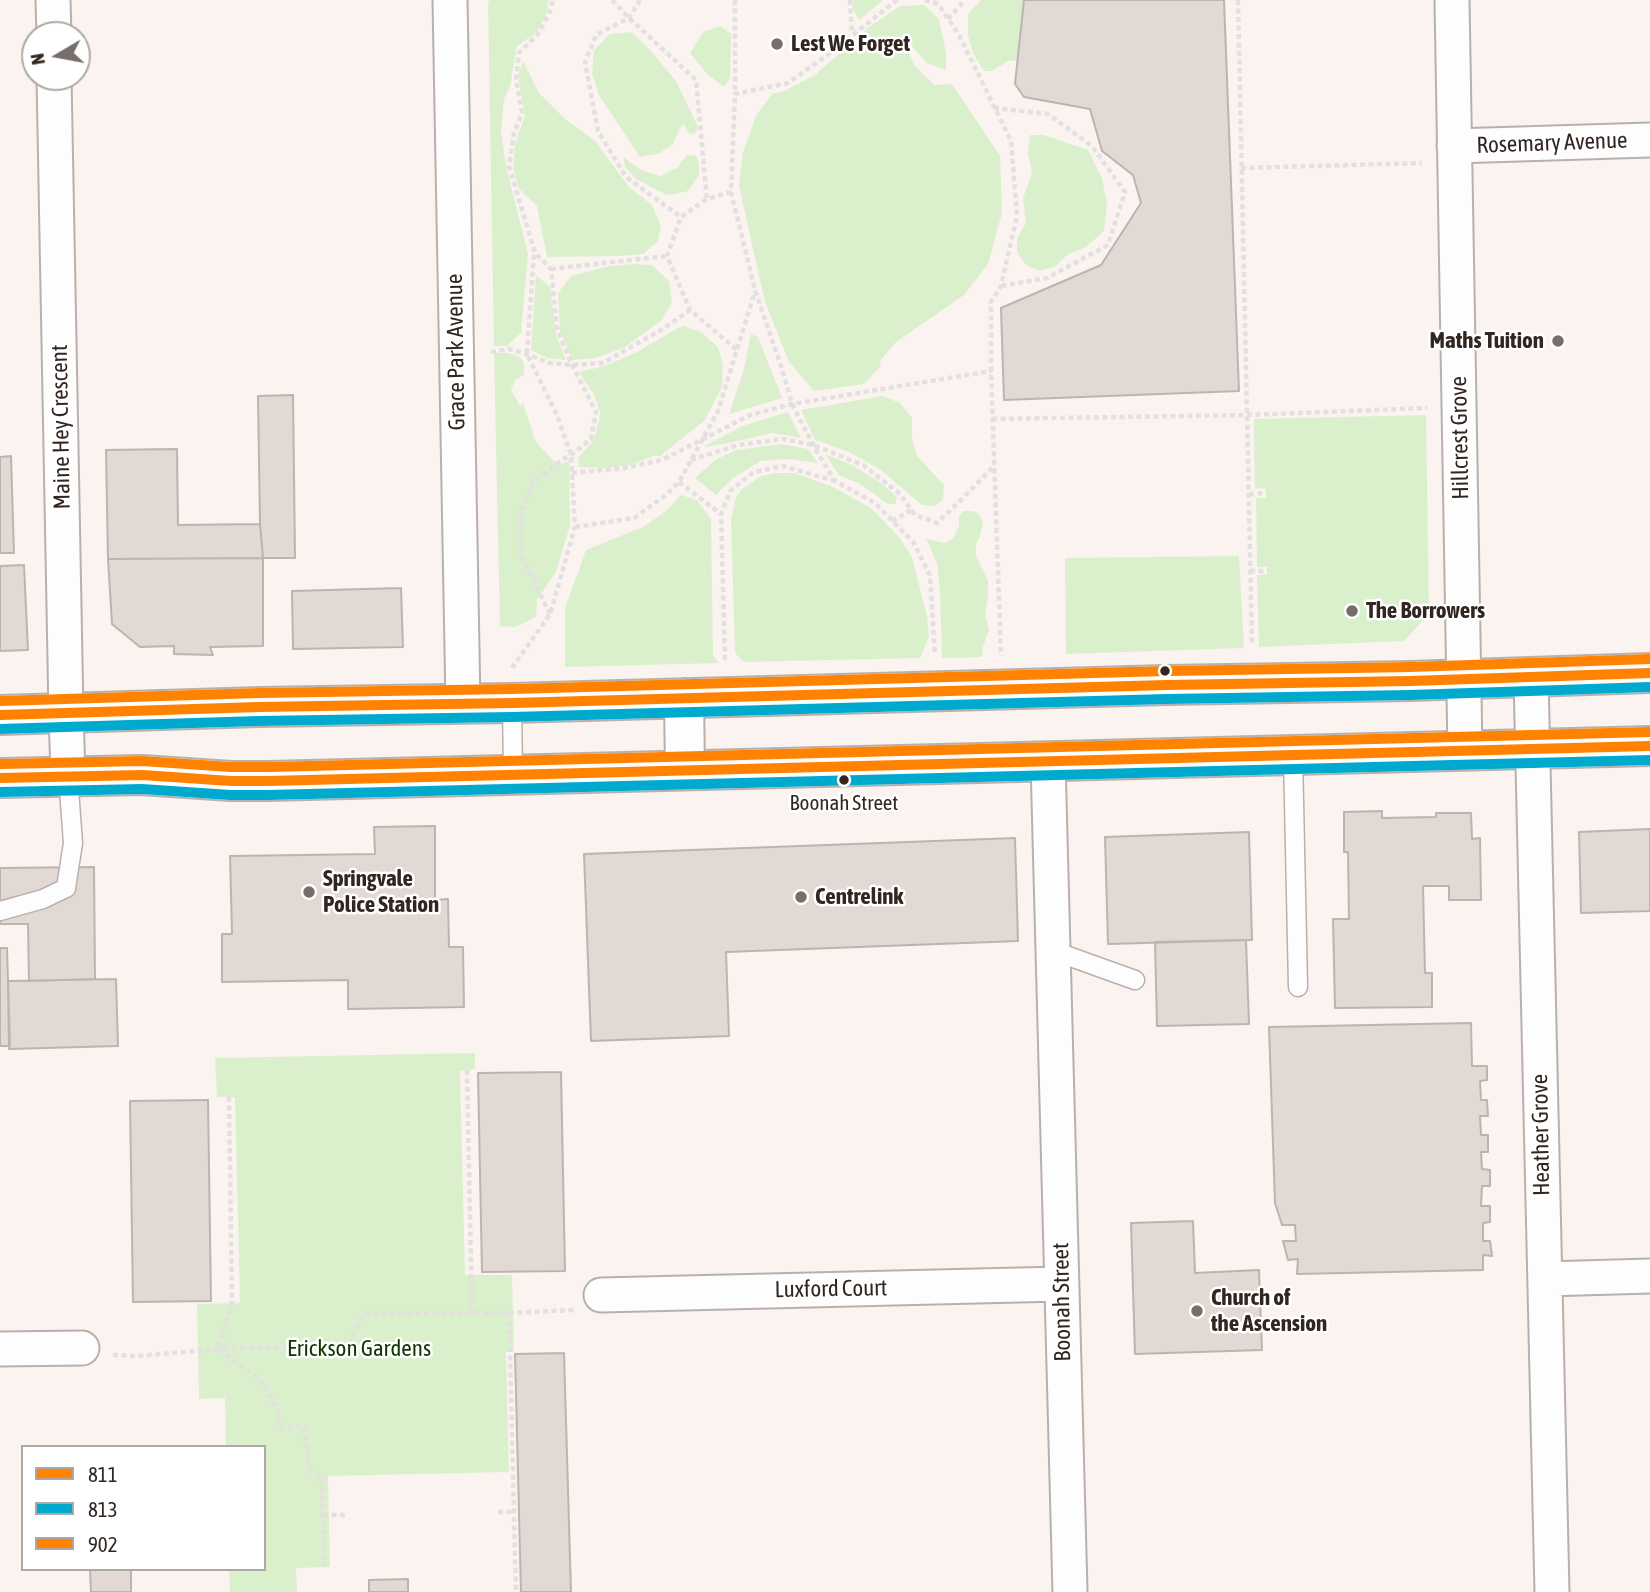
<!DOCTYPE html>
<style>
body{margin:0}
#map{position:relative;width:1650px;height:1592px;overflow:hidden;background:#fbf3f0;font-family:"Asap Condensed",sans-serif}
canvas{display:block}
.legend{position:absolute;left:21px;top:1445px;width:245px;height:126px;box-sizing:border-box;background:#fff;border:2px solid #ada8a6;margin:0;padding:9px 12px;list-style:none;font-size:21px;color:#322621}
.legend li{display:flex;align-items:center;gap:14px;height:35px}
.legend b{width:35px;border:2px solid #ada8a6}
.north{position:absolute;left:21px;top:21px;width:70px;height:70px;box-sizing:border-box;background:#fff;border:2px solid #ada8a6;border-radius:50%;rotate:260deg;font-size:19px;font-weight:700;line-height:28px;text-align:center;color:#322621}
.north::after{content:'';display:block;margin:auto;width:24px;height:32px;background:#786e69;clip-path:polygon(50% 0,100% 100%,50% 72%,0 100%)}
</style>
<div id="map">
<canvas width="1650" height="1592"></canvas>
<ul class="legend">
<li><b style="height:9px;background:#ff8200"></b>811</li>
<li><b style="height:9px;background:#00a9ce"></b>813</li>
<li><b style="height:9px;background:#ff8200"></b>902</li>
</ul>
<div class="north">N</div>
</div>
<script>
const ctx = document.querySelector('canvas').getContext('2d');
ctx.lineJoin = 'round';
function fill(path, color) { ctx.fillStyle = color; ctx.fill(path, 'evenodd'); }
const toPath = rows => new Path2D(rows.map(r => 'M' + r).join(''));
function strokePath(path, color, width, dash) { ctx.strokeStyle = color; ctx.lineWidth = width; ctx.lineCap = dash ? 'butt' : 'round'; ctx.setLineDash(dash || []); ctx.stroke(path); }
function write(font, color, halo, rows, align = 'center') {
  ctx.font = font + ' "Asap Condensed",sans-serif'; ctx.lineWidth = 5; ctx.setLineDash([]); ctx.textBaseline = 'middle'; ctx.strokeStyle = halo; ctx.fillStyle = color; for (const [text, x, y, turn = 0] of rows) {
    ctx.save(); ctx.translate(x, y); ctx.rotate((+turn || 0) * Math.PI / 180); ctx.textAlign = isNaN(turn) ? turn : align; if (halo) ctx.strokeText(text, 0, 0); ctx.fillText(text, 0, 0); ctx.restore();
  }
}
fill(toPath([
 [490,0,549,0,546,15,536,33,517,46,510,87,504,99,501,132,506,166,528,254,521,333,507,346,494,346,488,2],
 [853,0,883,0,859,20,852,7],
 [981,0,1024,0,1018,60,1008,61,992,71,984,71,973,53,968,36,968,14],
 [924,5,939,19,946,53,946,70,927,63,907,41,902,40,915,66,934,85,952,84,1000,156,1002,213,988,264,964,295,896,342,880,361,881,366,864,384,814,391,789,362,765,302,739,186,743,152,756,116,772,94,784,91,815,75,869,27,900,6],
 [720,26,731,34,730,79,724,87,707,74,690,53,703,32],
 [632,32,650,50,676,81,698,127,695,134,689,133,684,124,680,128,673,144,658,154,640,157,599,95,592,74,594,50,610,34],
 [523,61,539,93,565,119,594,140,629,187,652,205,661,226,658,241,643,254,621,256,547,257,537,206,519,189,513,169,515,144,525,115,518,76],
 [1030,135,1044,135,1088,150,1102,178,1107,204,1104,231,1086,247,1067,255,1056,266,1040,271,1026,265,1017,252,1017,238,1026,223,1023,198,1032,174,1028,152],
 [687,155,696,156,699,163,699,175,688,191,672,195,665,194,636,179,625,167,623,157,641,170,660,176,677,168],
 [633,264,652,265,669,281,672,302,662,320,625,347,596,358,572,360,560,331,558,293,571,276,609,266],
 [536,275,550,287,556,335,566,360,547,358,531,350],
 [683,326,701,332,718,347,723,365,722,387,704,421,660,456,653,456,630,465,604,468,579,467,578,458,593,441,599,421,600,412,594,395,579,372,605,366,637,352,671,332],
 [751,334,758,337,782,398,729,414,743,373],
 [494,353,508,353,520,357,524,363,524,375,515,380,511,390,520,406,523,403,536,442,558,465,569,461,570,526,555,574,537,599,536,617,515,627,500,626],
 [883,396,900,403,912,418,912,438,917,456,944,485,943,499,935,506,922,505,881,470,849,452,815,440,801,410],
 [788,412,801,438,773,433,724,444,703,447,742,426],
 [1426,415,1429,614,1404,641,1259,647,1257,575,1268,574,1267,567,1257,567,1256,498,1266,498,1266,489,1255,488,1254,419],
 [781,444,808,449,818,463,789,459,761,461,733,478,716,495,695,478,715,460,736,450],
 [825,454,852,465,882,484,897,497,895,504,888,504,860,484,839,475],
 [777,473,794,473,831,486,871,508,899,537,912,557,927,616,929,637,920,658,744,662,735,653,731,520,736,497,742,489,761,476],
 [681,495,697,500,711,519,713,655,719,663,565,667,565,608,586,550,645,526,667,510],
 [963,511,973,511,979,514,983,522,980,536,976,544,976,556,988,581,988,599,985,614,989,631,983,646,982,657,942,658,940,591,937,563,926,539,945,543,953,539,959,526,959,517],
 [1239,556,1244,648,1066,654,1065,558],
 [475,1053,475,1069,460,1071,465,1275,512,1275,514,1351,506,1352,509,1472,328,1476,330,1567,296,1568,297,1592,230,1592,229,1569,264,1569,264,1447,226,1447,225,1398,199,1399,197,1304,240,1303,235,1097,217,1097,215,1058]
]), '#daf0cc');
const building = toPath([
 [1024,0,1224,0,1239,391,1004,400,1001,308,1101,265,1141,203,1133,175,1102,151,1090,109,1024,97,1015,84,1024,0],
 [293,395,295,558,263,558,260,524,258,396,293,395],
 [177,449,178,525,260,524,263,558,108,559,106,450,177,449],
 [11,456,14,553,0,553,0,457,11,456],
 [263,558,263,646,210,647,213,655,174,654,174,646,140,647,112,624,108,559,263,558],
 [24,565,28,650,0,651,0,566,24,565],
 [401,588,403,647,293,649,292,591,401,588],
 [1382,811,1382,818,1436,817,1436,813,1471,813,1472,839,1480,838,1481,900,1449,900,1449,886,1423,886,1425,973,1432,973,1432,1007,1335,1008,1333,919,1349,919,1348,852,1344,852,1344,812,1382,811],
 [435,826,435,900,448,899,449,947,463,947,464,1007,348,1009,348,980,222,982,222,934,232,934,230,856,375,854,374,827,435,826],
 [1650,829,1650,911,1581,913,1579,832,1650,829],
 [1249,832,1252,940,1108,944,1105,837,1249,832],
 [1015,838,1018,941,726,952,729,1036,591,1041,584,854,1015,838],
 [94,867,95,979,29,981,28,924,0,924,0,868,94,867],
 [1246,940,1249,1024,1157,1026,1155,942,1246,940],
 [0,948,7,948,10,1046,0,1046,0,948],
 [116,979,118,1046,9,1049,8,981,116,979],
 [1471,1023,1472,1066,1487,1066,1487,1080,1480,1081,1481,1100,1487,1100,1488,1116,1480,1116,1481,1135,1488,1135,1488,1152,1481,1152,1482,1169,1490,1170,1490,1186,1482,1186,1481,1206,1490,1206,1490,1222,1483,1223,1483,1241,1490,1241,1492,1256,1483,1255,1483,1270,1297,1274,1298,1259,1288,1260,1283,1241,1296,1241,1295,1225,1282,1225,1275,1203,1269,1027,1471,1023],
 [561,1072,565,1271,482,1272,478,1073,561,1072],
 [208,1100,211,1301,133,1302,130,1101,208,1100],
 [1193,1221,1195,1273,1259,1270,1262,1350,1135,1354,1131,1223,1193,1221],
 [564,1353,571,1592,521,1592,515,1354,564,1353],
 [90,1569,131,1569,131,1592,91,1592,90,1569],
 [408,1579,408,1592,369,1592,369,1580,408,1579]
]);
fill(building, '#e2d8d4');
strokePath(building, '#bdb3b0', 2);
const lane = toPath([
 [512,703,513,774],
 [1293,755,1298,987],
 [0,911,43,899,66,888,73,843,68,776],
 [1054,951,1135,980]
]);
const street = toPath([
 [53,0,54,35],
 [450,0,463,703],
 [1452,0,1465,751],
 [54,77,66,713,68,776],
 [1454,146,1650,140],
 [1531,677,1552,1592],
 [1048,761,1070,1592],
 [1545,1279,1650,1276],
 [601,1295,1061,1284],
 [0,1349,82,1348]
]);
const highway = toPath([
 [684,698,685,770],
 [0,715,259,707,512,703,1167,685,1410,681,1650,673],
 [0,778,142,775,231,781,269,781,1650,746]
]);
strokePath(lane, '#b9b0ac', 21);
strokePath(street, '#b9b0ac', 37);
strokePath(highway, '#b9b0ac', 42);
strokePath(toPath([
 [612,0,629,18,696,80,707,199],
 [640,0,629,18,596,35,585,62,598,131,626,177,681,217],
 [735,0,735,94],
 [850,0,852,34],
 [897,0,829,54,788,83,735,94,731,192,755,290,781,366,792,404,817,452,835,481,875,503,913,542,930,575,935,655],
 [925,0,938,4,959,35,1011,141,1017,216,1001,286,991,302,991,371,1001,656],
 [1238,0,1252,646],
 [948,19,965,0],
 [994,108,1048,114,1092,146,1125,192,1108,245,1047,278,1001,286],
 [1241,168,1422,163],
 [731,192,707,199,681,217,667,256,690,310,737,350],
 [551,269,667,256],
 [491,352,509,349,527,354,549,363,572,365,603,363,661,330,690,310],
 [992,419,1247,415,1427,408],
 [691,460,738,445,783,439,813,445,863,465,900,494,915,515,937,523,960,501,994,466],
 [572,473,624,468,662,460,750,415,792,404,991,371],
 [679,482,721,514],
 [1249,494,1265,493],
 [892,521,912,510],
 [575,527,634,518,666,495,679,482,718,411,755,291],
 [1250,571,1268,571],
 [550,614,521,556,521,512,533,483,563,459,571,455,591,439,596,412,572,365,557,329,551,269,535,253,509,166,514,133,522,113,516,79,519,53,538,34,549,14,553,0],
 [725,660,721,514,731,490,754,472,783,466,835,481],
 [512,668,550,614,575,527,571,455,557,415,527,354,534,253],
 [467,1070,472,1313],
 [229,1097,232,1304,218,1349,259,1379,277,1408,280,1427,304,1427,309,1470,322,1477,324,1567],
 [509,1313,516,1592],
 [113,1355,138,1356,218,1349,347,1347,364,1314,513,1313,574,1310],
 [498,1512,514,1512],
 [323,1515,345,1515]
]), '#e3e0df', 4.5, [5, 3.5]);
strokePath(lane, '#fefdfd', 18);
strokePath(street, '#fefdfd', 33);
strokePath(highway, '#fefdfd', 38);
strokePath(toPath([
 [0,715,259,707,512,703,1167,685,1410,681,1650,673],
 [0,778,142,775,231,781,269,781,1650,746]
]), '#ff8200', 10);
strokePath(toPath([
 [0,729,259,721,512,717,1167,699,1410,695,1650,687],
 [0,792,142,789,230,795,269,795,1650,760]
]), '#00a9ce', 10);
strokePath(toPath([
 [0,701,259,693,512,689,1167,671,1410,667,1650,659],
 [0,764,142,761,231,767,269,767,1650,732]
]), '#ff8200', 10);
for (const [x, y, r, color] of [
 [777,44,7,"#786e69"],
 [1558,341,7,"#786e69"],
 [1352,611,7,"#786e69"],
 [1165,671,6,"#322621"],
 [844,780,6,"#322621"],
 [309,892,7,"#786e69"],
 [801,897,7,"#786e69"],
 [1197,1311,7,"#786e69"]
]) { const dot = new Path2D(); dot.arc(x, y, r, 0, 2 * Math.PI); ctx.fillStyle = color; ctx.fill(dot); strokePath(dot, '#fff', 2.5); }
write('21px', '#322621', '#fff', [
 ["Boonah Street",844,803]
]);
write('bold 23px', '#322621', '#fff', [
 ["Lest We Forget",791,44],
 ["Maths Tuition",1544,341,"right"],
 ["The Borrowers",1366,611],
 ["Springvale",323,879],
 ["Police Station",323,905],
 ["Centrelink",815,897],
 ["Church of",1211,1298],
 ["the Ascension",1211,1324]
], 'left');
write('23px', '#322621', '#fff', [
 ["Rosemary Avenue",1552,143,-2],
 ["Grace Park Avenue",456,352,-91],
 ["Maine Hey Crescent",61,427,-91],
 ["Hillcrest Grove",1460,438,-91],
 ["Heather Grove",1541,1135,-91],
 ["Luxford Court",831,1289,-1],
 ["Boonah Street",1062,1302,-91]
]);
write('23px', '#0f3500', '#fff', [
 ["Erickson Gardens",359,1349]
]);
</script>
